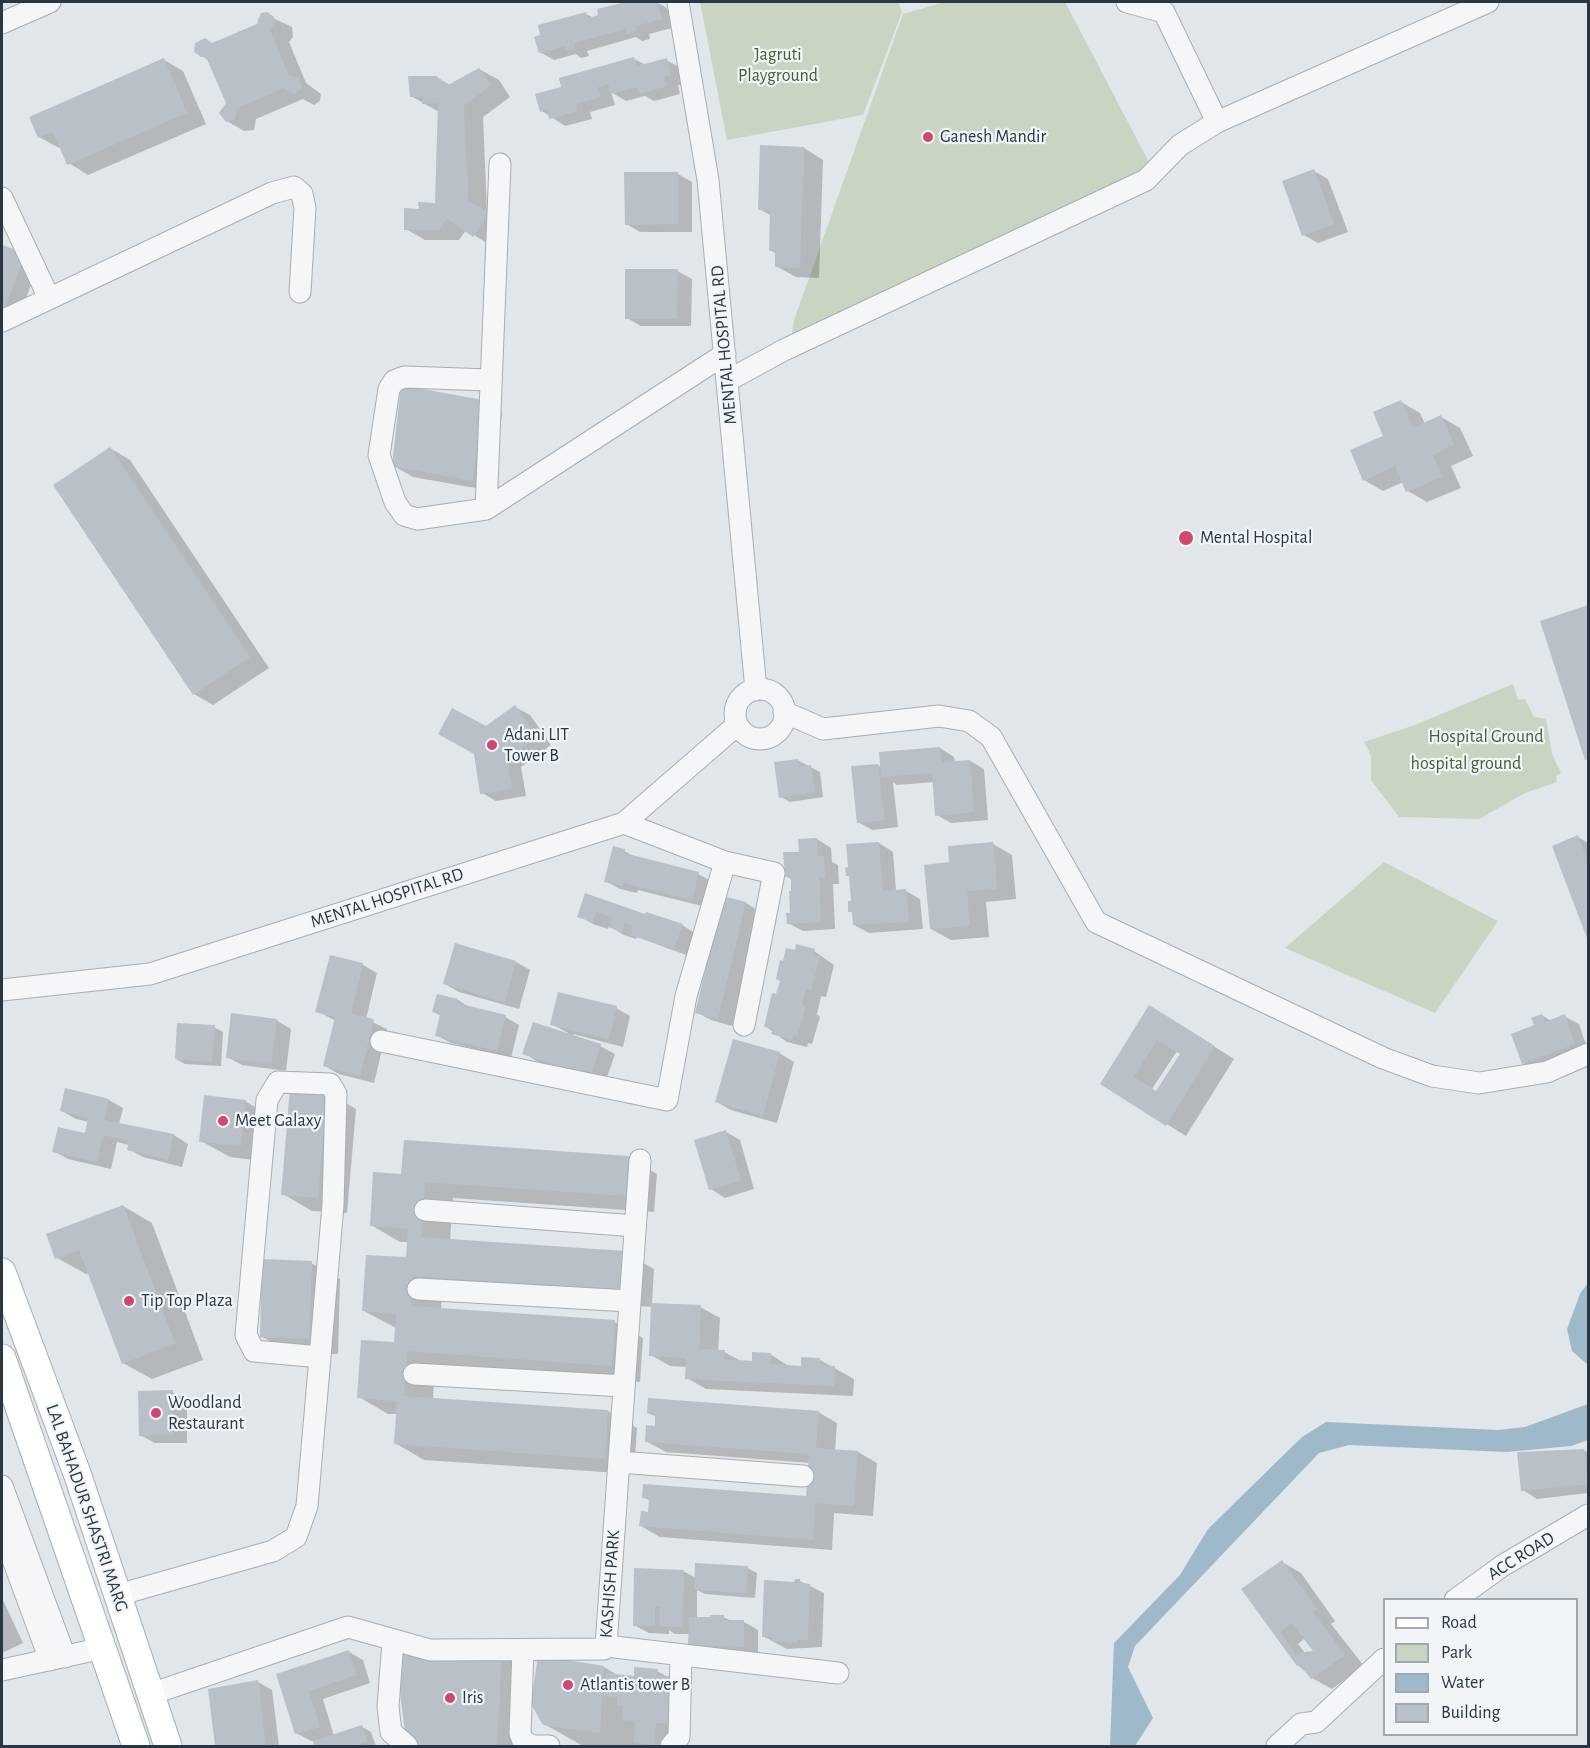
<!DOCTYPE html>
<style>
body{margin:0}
#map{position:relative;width:1590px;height:1748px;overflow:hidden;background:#e1e6ea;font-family:"Alegreya Sans",sans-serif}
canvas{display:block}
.frame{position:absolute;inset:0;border:3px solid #2a3642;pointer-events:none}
.legend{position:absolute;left:1383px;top:1598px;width:195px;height:138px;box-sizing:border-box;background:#f1f5f7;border:2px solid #a1a9af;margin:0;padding:8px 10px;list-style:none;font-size:18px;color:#2a3642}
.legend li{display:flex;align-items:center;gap:12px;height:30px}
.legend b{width:30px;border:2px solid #a1a9af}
</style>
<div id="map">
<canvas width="1590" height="1748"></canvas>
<div class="frame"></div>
<ul class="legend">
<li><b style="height:8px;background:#fff"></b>Road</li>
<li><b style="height:16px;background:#cad4c3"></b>Park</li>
<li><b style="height:16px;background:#9db9ca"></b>Water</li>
<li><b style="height:16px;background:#b9c0c7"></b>Building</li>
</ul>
</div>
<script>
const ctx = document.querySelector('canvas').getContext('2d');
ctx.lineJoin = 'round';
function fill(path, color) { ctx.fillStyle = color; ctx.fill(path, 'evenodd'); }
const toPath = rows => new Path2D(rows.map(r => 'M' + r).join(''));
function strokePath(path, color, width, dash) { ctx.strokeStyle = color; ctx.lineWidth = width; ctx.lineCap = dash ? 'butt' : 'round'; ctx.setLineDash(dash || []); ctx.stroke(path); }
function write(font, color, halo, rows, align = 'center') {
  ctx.font = font + ' "Alegreya Sans",sans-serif'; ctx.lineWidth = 4.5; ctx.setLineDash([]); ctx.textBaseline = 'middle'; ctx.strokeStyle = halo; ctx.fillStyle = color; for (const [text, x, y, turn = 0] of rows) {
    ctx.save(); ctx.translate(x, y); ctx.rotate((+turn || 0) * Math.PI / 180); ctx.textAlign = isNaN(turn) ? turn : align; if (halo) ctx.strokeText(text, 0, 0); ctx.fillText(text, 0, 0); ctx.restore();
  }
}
fill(toPath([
 [700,2,898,2,902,12,863,115,727,140],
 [945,2,1065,2,1151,166,791,340,794,320,903,14],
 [1513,684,1518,700,1525,699,1534,717,1546,719,1552,754,1561,773,1556,776,1557,782,1525,793,1479,819,1399,817,1371,780,1371,755,1364,742,1415,725],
 [1384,862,1498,921,1435,1013,1285,948]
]), '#cad4c3');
fill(toPath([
 [1588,1283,1588,1365,1572,1351,1567,1329,1580,1294],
 [1588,1404,1588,1440,1571,1446,1507,1452,1349,1445,1319,1453,1135,1646,1128,1667,1153,1718,1135,1746,1110,1746,1114,1643,1180,1575,1208,1529,1302,1437,1326,1422,1498,1430,1525,1427]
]), '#9db9ca');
fill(toPath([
 [631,2,655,2,662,5,672,12,676,27,649,34,650,39,642,41,636,37,587,51,589,56,581,58,576,54,554,60,540,52,586,14,594,18,600,16,599,10],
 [264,14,292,27,293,37,289,42,306,83,321,94,320,101,314,105,303,99,256,119,254,130,244,131,225,120,221,110,227,104,209,61,202,56,212,45,258,25,258,19],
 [634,59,646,65,666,60,681,68,685,83,678,85,680,94,654,101,645,96,626,101,611,92,615,105,590,112,592,119,565,126,542,111,563,88],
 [164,60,183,71,206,124,88,175,69,163,62,147,59,148,39,137],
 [479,69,499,80,510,97,483,117,487,213,507,225,493,247,466,230,459,240,425,240,406,229,420,210,436,205,439,112,411,96,436,77,450,85],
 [762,147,804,148,823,160,819,278,796,277,776,266,777,254,770,250,772,216,759,209],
 [1314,171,1328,179,1348,232,1318,243,1304,235],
 [678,174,692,182,692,232,640,232,626,224],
 [2,247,39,263,18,320,2,313],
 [677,271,692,279,691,326,641,326,627,318],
 [483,402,502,413,492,491,413,477,394,466],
 [1401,402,1420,413,1425,424,1441,417,1460,428,1473,456,1451,466,1461,488,1427,502,1408,491,1403,482,1383,491,1364,480],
 [110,448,130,460,269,668,213,705,194,694],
 [1588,607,1588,760,1542,622],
 [515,707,530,715,551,745,521,767,526,796,496,801,482,793,486,728],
 [940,748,954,757,955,762,970,761,984,769,988,820,951,823,937,815,934,782,897,785,893,782,898,827,872,830,858,822,878,765,882,768],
 [797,760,820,772,823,797,790,802,781,797],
 [1578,837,1588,843,1588,938,1554,846],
 [817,839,831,848,832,862,838,865,839,884,833,884,835,929,803,931,788,923,793,893,792,880,786,876,800,853],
 [879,843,893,852,896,891,906,891,920,899,923,929,869,933,854,925,854,914,850,911,852,902,851,877,847,875],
 [993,844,1012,855,1016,899,986,902,989,937,951,940,931,929,951,864],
 [624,851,637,858,698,874,713,882,706,907,638,890,637,893,620,889,606,881],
 [586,895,646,916,682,925,696,934,689,956,637,937,636,939,624,935,609,926,608,929,593,924,579,916],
 [724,898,746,903,760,912,732,1026,711,1020,696,1012],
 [814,951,834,965,826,997,821,996,817,1014,820,1017,812,1044,808,1043,807,1047,787,1042,765,1026,796,952],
 [331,956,363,965,377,973,366,1019,387,1029,374,1083,339,1074,325,1066,336,1021,317,1011],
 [516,962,530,970,519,1009,459,992,445,984],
 [438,995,458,1000,471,1008,505,1017,519,1025,511,1058,451,1043,436,1035,441,1016,434,1012],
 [616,1008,630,1016,623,1047,573,1034,573,1037,600,1046,615,1054,605,1083,538,1062,524,1053,568,1033,552,1024],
 [1542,1015,1551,1021,1564,1016,1579,1024,1588,1051,1537,1071,1523,1063],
 [1169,1018,1234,1059,1186,1136,1102,1084],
 [1177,1051,1182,1054,1157,1092,1152,1089],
 [276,1020,291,1029,286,1071,242,1065,227,1057],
 [214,1027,223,1032,221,1066,185,1064,176,1059],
 [779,1053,794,1062,777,1123,731,1110,717,1102],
 [327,1092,356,1109,347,1213,312,1211,283,1194],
 [109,1100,123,1108,119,1124,174,1135,188,1144,182,1167,143,1157,128,1149,129,1145,117,1142,111,1169,68,1159,54,1151,86,1135,89,1122,76,1119,62,1111],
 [245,1101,274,1118,270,1162,230,1157,201,1141],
 [726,1132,740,1140,754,1189,725,1198,711,1189],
 [628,1157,657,1174,654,1212,453,1198,450,1240,625,1253,654,1269,652,1304,700,1307,720,1318,718,1352,724,1352,741,1361,753,1362,770,1354,790,1367,802,1367,820,1360,854,1379,853,1396,706,1389,687,1378,687,1367,670,1366,651,1355,653,1307,442,1292,441,1309,614,1322,643,1338,640,1382,435,1367,433,1399,608,1411,637,1428,634,1474,424,1460,395,1443,397,1414,388,1414,359,1397,395,1344,396,1328,364,1311,407,1259,409,1242,400,1242,371,1225,403,1175],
 [123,1206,152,1223,203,1360,152,1379,123,1363,90,1273,86,1274,57,1258],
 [311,1263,340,1279,338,1354,290,1353,261,1336],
 [172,1392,187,1400,187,1443,155,1443,140,1435],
 [818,1412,837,1423,835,1451,858,1452,877,1463,873,1516,834,1513,832,1550,660,1537,641,1526,649,1513,650,1501,643,1497,808,1498,810,1463,666,1452,646,1441,656,1428,657,1417,648,1413],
 [1584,1450,1588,1453,1588,1493,1537,1499,1523,1490],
 [1282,1562,1301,1573,1335,1621,1331,1624,1364,1666,1332,1689,1312,1678,1298,1665,1244,1590],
 [1305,1638,1316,1652,1305,1653,1298,1644],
 [747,1568,757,1573,755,1598,705,1594,697,1590,697,1618,723,1617,732,1621,744,1622,758,1630,758,1654,704,1653,690,1645,690,1634,675,1634,669,1630,669,1634,649,1633,634,1625,683,1571,696,1578],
 [800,1581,824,1593,822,1647,787,1649,763,1636,795,1583],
 [2,1598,23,1643,2,1653],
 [349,1652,363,1660,370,1683,323,1699,334,1736,362,1727,371,1732,376,1746,316,1746,314,1741,311,1741,296,1733,278,1675],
 [502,1652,521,1663,517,1746,410,1746],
 [604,1667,619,1676,635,1677,657,1671,670,1678,677,1746,583,1746,544,1724],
 [258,1682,272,1690,279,1746,217,1746,209,1690]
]), '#0003');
fill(toPath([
 [626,2,657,2,662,19,636,26,637,31,626,34,625,29,574,43,575,48,566,50,565,46,539,53,534,37,540,35,538,25,586,12,588,18,598,15,597,9],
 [261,13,267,12,274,17,275,23,270,30,289,76,298,77,302,88,293,95,284,88,237,108,235,119,226,122,219,113,226,103,206,57,201,57,194,52,195,43,205,38,212,43,257,24],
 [634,57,637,66,667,58,671,75,664,77,667,86,639,94,637,87,611,94,608,84,598,87,601,97,576,104,578,111,549,119,547,110,540,112,535,94,561,87,559,78],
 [164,58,187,113,67,165,53,132,38,138,29,117],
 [479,68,491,85,464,106,468,200,489,213,473,237,447,218,439,230,404,230,404,208,419,209,418,202,435,203,438,103,422,104,423,97,410,97,408,76,436,76,448,85],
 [760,145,804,147,800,268,775,267,775,251,769,251,770,210,758,210],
 [1314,169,1334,224,1302,236,1282,181],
 [624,172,678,172,678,224,625,225],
 [2,245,25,253,2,317],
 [625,269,678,269,677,319,625,319],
 [401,385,483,400,473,481,392,466],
 [1401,400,1413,428,1441,415,1454,445,1433,455,1442,477,1406,492,1395,466,1363,481,1350,450,1383,436,1373,412],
 [110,447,250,657,193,695,53,485],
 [1588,605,1588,759,1585,760,1540,621],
 [515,705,538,737,507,758,512,789,480,794,474,754,438,734,452,708,486,726],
 [940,747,942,762,970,760,974,812,935,816,932,773,881,777,879,752],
 [798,759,799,767,811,765,815,792,779,798,774,762],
 [878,764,884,820,857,823,851,766],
 [1578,835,1588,863,1588,941,1552,846],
 [817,838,818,856,824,856,825,877,819,877,821,922,787,924,786,913,790,913,789,891,791,891,791,877,785,877,783,852,799,852,798,839],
 [879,842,883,891,906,889,909,922,853,925,852,912,848,912,848,901,851,901,849,876,846,876,845,868,848,867,846,844],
 [993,842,997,889,967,891,970,926,930,929,924,865,949,862,948,846],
 [613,846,625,849,624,853,699,872,692,900,624,883,623,886,604,882],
 [585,893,645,914,646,912,683,924,674,949,630,935,633,926,625,923,622,932,608,927,612,917,596,912,593,922,577,917],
 [723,896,746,902,718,1019,695,1013],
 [455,943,516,961,505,1002,443,984],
 [796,944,815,949,813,954,820,956,811,990,806,989,802,1006,806,1007,797,1037,793,1036,793,1040,771,1034,773,1029,764,1027,772,993,776,994,780,981,776,979,780,960,783,961,786,948,795,950],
 [330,955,363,963,351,1014,374,1019,360,1076,323,1066,335,1017,315,1012],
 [558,992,617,1006,609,1039,550,1025],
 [437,994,458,999,457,1003,506,1015,497,1051,435,1036,440,1014,432,1012],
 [1149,1005,1215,1046,1166,1126,1100,1084],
 [1157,1040,1180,1054,1156,1091,1134,1077],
 [231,1013,277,1019,271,1064,226,1058],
 [1542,1014,1545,1022,1565,1014,1575,1044,1522,1064,1511,1034,1534,1025,1531,1018],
 [533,1022,601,1044,591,1076,522,1054],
 [177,1023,215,1025,212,1062,175,1059],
 [733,1039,780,1052,763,1116,715,1102],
 [65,1088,109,1099,104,1120,174,1134,168,1160,127,1150,129,1141,103,1135,97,1162,52,1152,58,1127,85,1133,88,1118,60,1111],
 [290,1088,327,1091,318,1198,281,1195],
 [204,1095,246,1100,241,1146,199,1142],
 [726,1130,741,1181,709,1190,694,1140],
 [404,1140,628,1156,626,1196,425,1182,421,1237,625,1251,623,1291,413,1276,411,1306,615,1320,612,1366,407,1351,404,1396,608,1410,605,1459,394,1444,397,1401,357,1398,361,1340,394,1342,396,1314,362,1311,366,1255,406,1257,408,1229,370,1226,373,1172,401,1174],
 [123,1205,175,1343,122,1364,79,1250,55,1259,46,1234],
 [262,1259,312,1261,309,1339,260,1337],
 [651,1303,701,1305,699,1349,725,1350,724,1359,752,1361,752,1352,771,1353,770,1364,801,1366,801,1357,820,1358,820,1365,835,1366,834,1386,685,1379,686,1358,649,1356],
 [173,1390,173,1435,139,1436,138,1391],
 [648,1398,819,1411,816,1448,858,1451,854,1506,815,1503,813,1540,639,1526,641,1511,648,1512,649,1499,642,1498,643,1484,806,1496,809,1454,645,1442,646,1425,655,1426,655,1414,647,1413],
 [1584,1449,1588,1484,1521,1491,1517,1452],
 [1282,1560,1317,1609,1313,1612,1345,1655,1311,1679,1300,1664,1297,1666,1241,1589],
 [1292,1623,1313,1651,1295,1653,1280,1632],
 [695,1563,748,1566,746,1593,694,1590],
 [634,1568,684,1570,682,1627,659,1626,660,1607,655,1607,655,1626,633,1626],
 [795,1579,800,1579,800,1583,810,1584,808,1640,797,1640,797,1643,771,1641,771,1637,762,1637,764,1580,794,1582],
 [710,1615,724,1615,724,1620,744,1620,744,1647,688,1645,689,1617,710,1617],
 [393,1641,502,1650,497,1746,407,1746],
 [349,1650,356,1675,309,1691,320,1727,295,1734,276,1674],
 [538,1655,604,1666,600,1733,543,1725,531,1704],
 [634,1667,658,1669,657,1675,675,1677,671,1724,656,1723,654,1745,634,1743,635,1721,622,1720,623,1706,617,1705,617,1697,604,1696,606,1673,634,1676],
 [258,1680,266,1746,215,1746,208,1689],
 [362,1725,367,1742,354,1746,314,1746,313,1741]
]), '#b9c0c7');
const minor = toPath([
 [678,2,708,180,756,690],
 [1127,2,1164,12,1217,122],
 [2,23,50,2],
 [500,164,486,509,725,354],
 [2,198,49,298],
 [2,321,272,193,294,187,302,194,305,208,300,292],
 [727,381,784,350,1146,180,1180,145,1217,122,1488,2],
 [486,509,417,519,404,515,395,502,379,455,389,389,394,381,404,377,490,380],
 '735 714a25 25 0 1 1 50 0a25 25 0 1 1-50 0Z',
 [784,712,823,729,939,716,969,721,991,737,1096,922,1383,1058,1432,1076,1479,1083,1547,1072,1588,1054],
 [725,862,774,873,744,1025],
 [2,990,150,974,624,823,737,725],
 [381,1041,667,1100,686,996,725,862,624,823],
 [425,1210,635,1226],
 [418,1289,630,1301],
 [414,1374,624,1386],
 [619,1462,803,1476],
 [2,1486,65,1657],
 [2,1530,50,1660],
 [118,1595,273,1551,296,1537,307,1506,320,1357,333,1205,336,1094,330,1084,278,1082,267,1100,246,1335,254,1351,320,1357],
 [1455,1600,1502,1566,1588,1515],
 [393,1641,388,1707,391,1732,407,1746],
 [606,1646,838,1673],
 [523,1650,520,1733,523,1741,533,1746,549,1746],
 [2,1670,103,1648],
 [151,1694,348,1627,430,1650,604,1649,606,1646,640,1160],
 [671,1746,679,1737,681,1655],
 [1277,1746,1301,1724,1316,1722,1384,1659]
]);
const major = toPath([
 [2,1272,78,1476,168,1746],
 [2,1358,136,1746]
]);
strokePath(minor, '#a6aeb4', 23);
strokePath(major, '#a1acb6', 29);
strokePath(minor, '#f4f6f8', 21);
strokePath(major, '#fff', 27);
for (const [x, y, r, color] of [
 [928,137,6,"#ce4870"],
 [1186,538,8,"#ce4870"],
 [492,745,6,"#ce4870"],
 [223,1121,6,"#ce4870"],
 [129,1301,6,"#ce4870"],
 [156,1413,6,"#ce4870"],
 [568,1685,6,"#ce4870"],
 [450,1698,6,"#ce4870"]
]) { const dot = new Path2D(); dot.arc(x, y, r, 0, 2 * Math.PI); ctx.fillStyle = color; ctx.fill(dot); strokePath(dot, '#f1f5f7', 2); }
write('18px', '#445e37', '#f1f5f7', [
 ["Jagruti",778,55],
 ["Playground",778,76],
 ["Hospital Ground",1486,737],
 ["hospital ground",1466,764]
]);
write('18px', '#2a3642', '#f1f5f7', [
 ["Ganesh Mandir",940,137],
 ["Mental Hospital",1200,538],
 ["Adani LIT",504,735],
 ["Tower B",504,756],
 ["Meet Galaxy",235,1121],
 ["Tip Top Plaza",141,1301],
 ["Woodland",168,1403],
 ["Restaurant",168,1424],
 ["Atlantis tower B",580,1685],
 ["Iris",462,1698]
], 'left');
write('18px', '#2a3642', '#f1f5f7', [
 ["MENTAL HOSPITAL RD",724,345,-95],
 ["MENTAL HOSPITAL RD",387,898,-18],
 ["LAL BAHADUR SHASTRI MARG",87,1508,71],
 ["ACC ROAD",1521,1556,-32],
 ["KASHISH PARK",610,1584,-86]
]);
</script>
